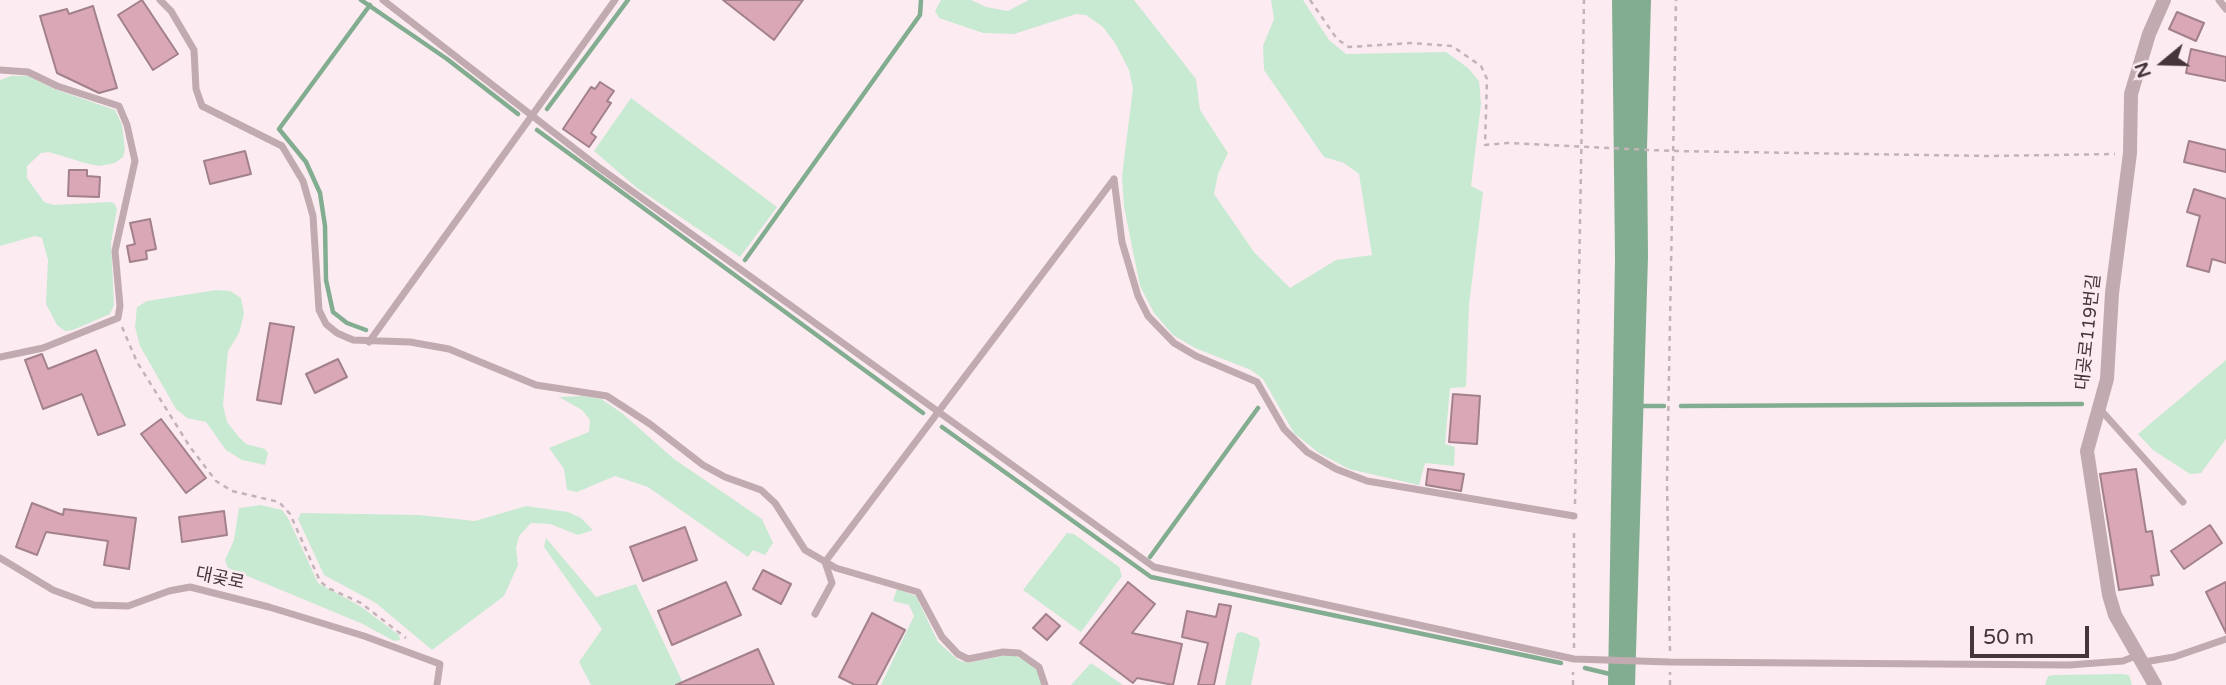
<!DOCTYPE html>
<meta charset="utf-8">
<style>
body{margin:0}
#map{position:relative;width:2226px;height:685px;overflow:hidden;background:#fcecf1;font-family:"Varela Round",sans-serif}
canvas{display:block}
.north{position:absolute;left:2128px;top:28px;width:70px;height:70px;-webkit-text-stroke:5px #fcecf1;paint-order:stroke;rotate:251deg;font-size:19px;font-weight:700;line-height:28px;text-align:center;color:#44363a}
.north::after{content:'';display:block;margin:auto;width:24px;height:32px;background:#44363a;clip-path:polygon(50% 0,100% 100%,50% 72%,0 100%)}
.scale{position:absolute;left:1970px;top:626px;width:119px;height:32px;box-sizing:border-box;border:4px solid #44363a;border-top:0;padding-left:9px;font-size:21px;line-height:24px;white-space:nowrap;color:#44363a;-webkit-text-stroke:5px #fcecf1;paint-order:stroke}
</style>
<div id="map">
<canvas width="2226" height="685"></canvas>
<div class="north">N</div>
<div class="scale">50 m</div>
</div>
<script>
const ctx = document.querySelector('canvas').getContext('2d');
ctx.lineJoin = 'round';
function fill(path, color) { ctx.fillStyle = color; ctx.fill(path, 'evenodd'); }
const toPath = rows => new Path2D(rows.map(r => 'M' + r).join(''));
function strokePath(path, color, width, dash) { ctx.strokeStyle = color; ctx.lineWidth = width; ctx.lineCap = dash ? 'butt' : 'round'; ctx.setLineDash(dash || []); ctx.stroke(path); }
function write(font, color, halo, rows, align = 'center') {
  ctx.font = font + ' "Varela Round","Noto Sans KR",sans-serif'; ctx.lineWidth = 5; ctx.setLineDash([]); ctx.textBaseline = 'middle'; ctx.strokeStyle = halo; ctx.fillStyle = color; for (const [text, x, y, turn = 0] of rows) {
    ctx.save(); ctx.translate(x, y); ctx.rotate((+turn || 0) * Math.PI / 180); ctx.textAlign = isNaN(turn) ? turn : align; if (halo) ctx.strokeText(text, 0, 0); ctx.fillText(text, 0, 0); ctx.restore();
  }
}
fill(toPath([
 [941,0,971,0,986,7,1008,11,1029,0,1134,0,1196,79,1200,110,1228,153,1218,174,1214,194,1254,252,1290,288,1336,260,1372,255,1359,174,1344,163,1324,157,1264,70,1263,46,1274,19,1271,0,1303,0,1329,40,1346,54,1446,52,1468,68,1479,81,1481,104,1471,186,1483,192,1469,305,1466,387,1450,388,1445,444,1455,447,1454,466,1425,463,1419,485,1349,469,1319,453,1294,433,1263,379,1251,370,1195,348,1173,335,1154,313,1140,286,1124,207,1122,176,1133,88,1129,70,1115,43,1103,27,1086,15,1076,14,1014,34,983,33,939,18,935,11],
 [11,76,28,76,54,89,115,110,122,125,125,149,123,157,115,163,99,166,85,163,49,152,41,153,27,166,27,178,44,202,54,205,109,202,114,203,117,209,111,243,114,305,110,314,73,330,65,331,57,325,46,304,48,260,42,238,35,236,0,246,0,80],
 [631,98,777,207,740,257,637,188,594,151],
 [216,290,230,291,241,298,244,314,239,333,228,351,223,405,227,422,238,436,246,444,265,449,268,453,265,465,242,460,226,450,206,422,187,418,176,409,140,346,135,327,137,307,147,301],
 [2226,360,2226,439,2201,473,2190,474,2153,450,2138,434],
 [583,396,601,399,622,413,674,459,762,519,773,543,765,555,753,550,748,557,648,487,615,476,577,492,567,490,564,469,549,448,589,432,590,420,582,410,559,397],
 [261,505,282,510,288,518,318,583,360,606,399,635,400,640,394,641,363,624,228,568,225,560,234,540,239,508],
 [526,506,568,512,581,518,593,530,578,535,550,524,531,523,519,536,516,548,518,565,504,596,432,650,376,603,324,575,298,519,301,513,419,515,475,521],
 [1067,533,1074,534,1119,567,1122,576,1081,632,1023,590],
 [546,538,596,597,636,584,684,685,591,685,579,662,602,629,544,547],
 [897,589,916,596,938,642,958,660,968,663,1012,654,1034,665,1043,685,881,685,914,616,909,605,893,601],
 [1242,632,1258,638,1260,643,1251,685,1225,685,1235,639,1237,633],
 [1091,663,1123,685,1071,685],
 [2122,674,2129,675,2132,685,2045,685,2048,676,2054,675]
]), '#c8e9d2');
fill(toPath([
 [1612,0,1651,0,1647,148,1648,257,1635,685,1608,685,1615,258]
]), '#83ad90');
strokePath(toPath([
 [361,0,447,59,518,114],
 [547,109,628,0],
 [537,130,923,413],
 [745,260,920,15,921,0],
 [366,330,347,323,333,312,326,280,325,226,320,193,306,162,279,129,370,5],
 [1640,406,1664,406],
 [1681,406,2082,404],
 [942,427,1151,577,1561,663],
 [1150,557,1258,408],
 [1585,668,1614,675]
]), '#83ad90', 4.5);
const building = toPath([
 [142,0,178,54,153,70,118,15,142,0],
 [723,0,803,0,774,40,723,0],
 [93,6,117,88,99,93,57,73,40,16,67,9,69,14,93,6],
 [2177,12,2204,23,2196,41,2169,29,2177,12],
 [2191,49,2226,57,2226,81,2186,73,2191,49],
 [600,82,614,91,607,101,611,103,591,133,596,137,589,147,563,129,591,87,595,89,600,82],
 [2189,141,2226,150,2226,172,2184,162,2189,141],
 [245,151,251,174,210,184,204,161,245,151],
 [69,170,87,170,87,176,100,177,99,197,68,196,69,170],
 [2194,189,2226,199,2226,263,2212,259,2209,272,2187,266,2200,216,2187,212,2194,189],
 [150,219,156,249,146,251,147,259,130,262,127,246,135,244,130,223,150,219],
 [270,323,294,327,281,404,257,400,270,323],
 [96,350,125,425,98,435,82,394,43,409,25,360,42,354,48,369,96,350],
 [338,359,347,377,315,393,306,374,338,359],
 [1453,394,1480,396,1477,444,1449,442,1453,394],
 [161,419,206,478,186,493,141,434,161,419],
 [1428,469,1464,474,1461,491,1426,485,1428,469],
 [2136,469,2146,532,2152,531,2159,575,2151,576,2153,585,2119,590,2100,474,2136,469],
 [32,503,63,515,64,509,136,518,129,569,104,565,108,541,46,532,37,555,16,547,32,503],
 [224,511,227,535,182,542,179,517,224,511],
 [2210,525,2222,543,2184,569,2171,551,2210,525],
 [685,527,697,560,643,581,630,547,685,527],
 [763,570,791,584,781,604,753,589,763,570],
 [726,582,741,615,672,645,658,611,726,582],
 [1128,582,1155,604,1132,633,1182,644,1173,685,1137,678,1133,683,1080,643,1128,582],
 [2226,582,2226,633,2206,592,2226,582],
 [1219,604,1231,606,1214,685,1198,685,1208,643,1182,637,1187,611,1216,617,1219,604],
 [872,613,905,630,876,685,855,685,839,677,872,613],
 [1046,614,1060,626,1047,640,1033,628,1046,614],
 [758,649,774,685,676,685,758,649]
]);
fill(building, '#daa7b6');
strokePath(building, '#a2818b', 2);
strokePath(toPath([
 [1310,0,1337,39,1349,47,1411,43,1452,46,1481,66,1487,79,1485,145,1507,143,1672,151,1989,156,2115,154],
 [122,327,137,362,190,447,216,481,232,491,279,502,290,514,320,581,328,588,361,603,406,638],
 [1575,504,1584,0],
 [1574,648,1574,528],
 [1670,651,1667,482,1676,0],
 [1573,685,1573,672],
 [1670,685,1670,672]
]), '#c3b3b8', 2.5, [5, 5]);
strokePath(toPath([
 [160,0,171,11,194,50,196,89,202,106,282,146,303,181,313,216,319,310,326,324,337,333,353,340,410,342,449,349,536,385,607,396,650,424,703,465,725,477,761,490,775,503,805,550,836,568,918,592,942,637,958,654,968,659,1003,652,1019,653,1039,667,1045,685],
 [383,0,597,166,1154,567,1574,659,1670,662,2069,665,2123,661,2138,655],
 [2219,0,2226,9],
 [0,70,28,72,57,86,119,106,127,125,135,161,115,251,120,306,118,318,43,348,0,357],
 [1114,179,1122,242,1138,296,1148,316,1174,343,1196,356,1257,382,1284,429,1307,452,1336,469,1367,481,1574,516],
 [369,342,615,0],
 [2099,408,2183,502],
 [0,558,53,590,94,605,128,606,169,591,190,587,269,607,364,636,440,664,437,685],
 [815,614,832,583,825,562,1114,179],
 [2144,662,2174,657,2226,639]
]), '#c1aab0', 7);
strokePath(toPath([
 [2155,685,2115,615,2109,595,2087,451,2107,379,2112,293,2130,153,2131,94,2149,34,2164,0]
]), '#c1aab0', 14);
write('18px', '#44363a', '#fcecf1', [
 ["대곶로119번길",2089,332,-84],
 ["대곶로",220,579,12]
]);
</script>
